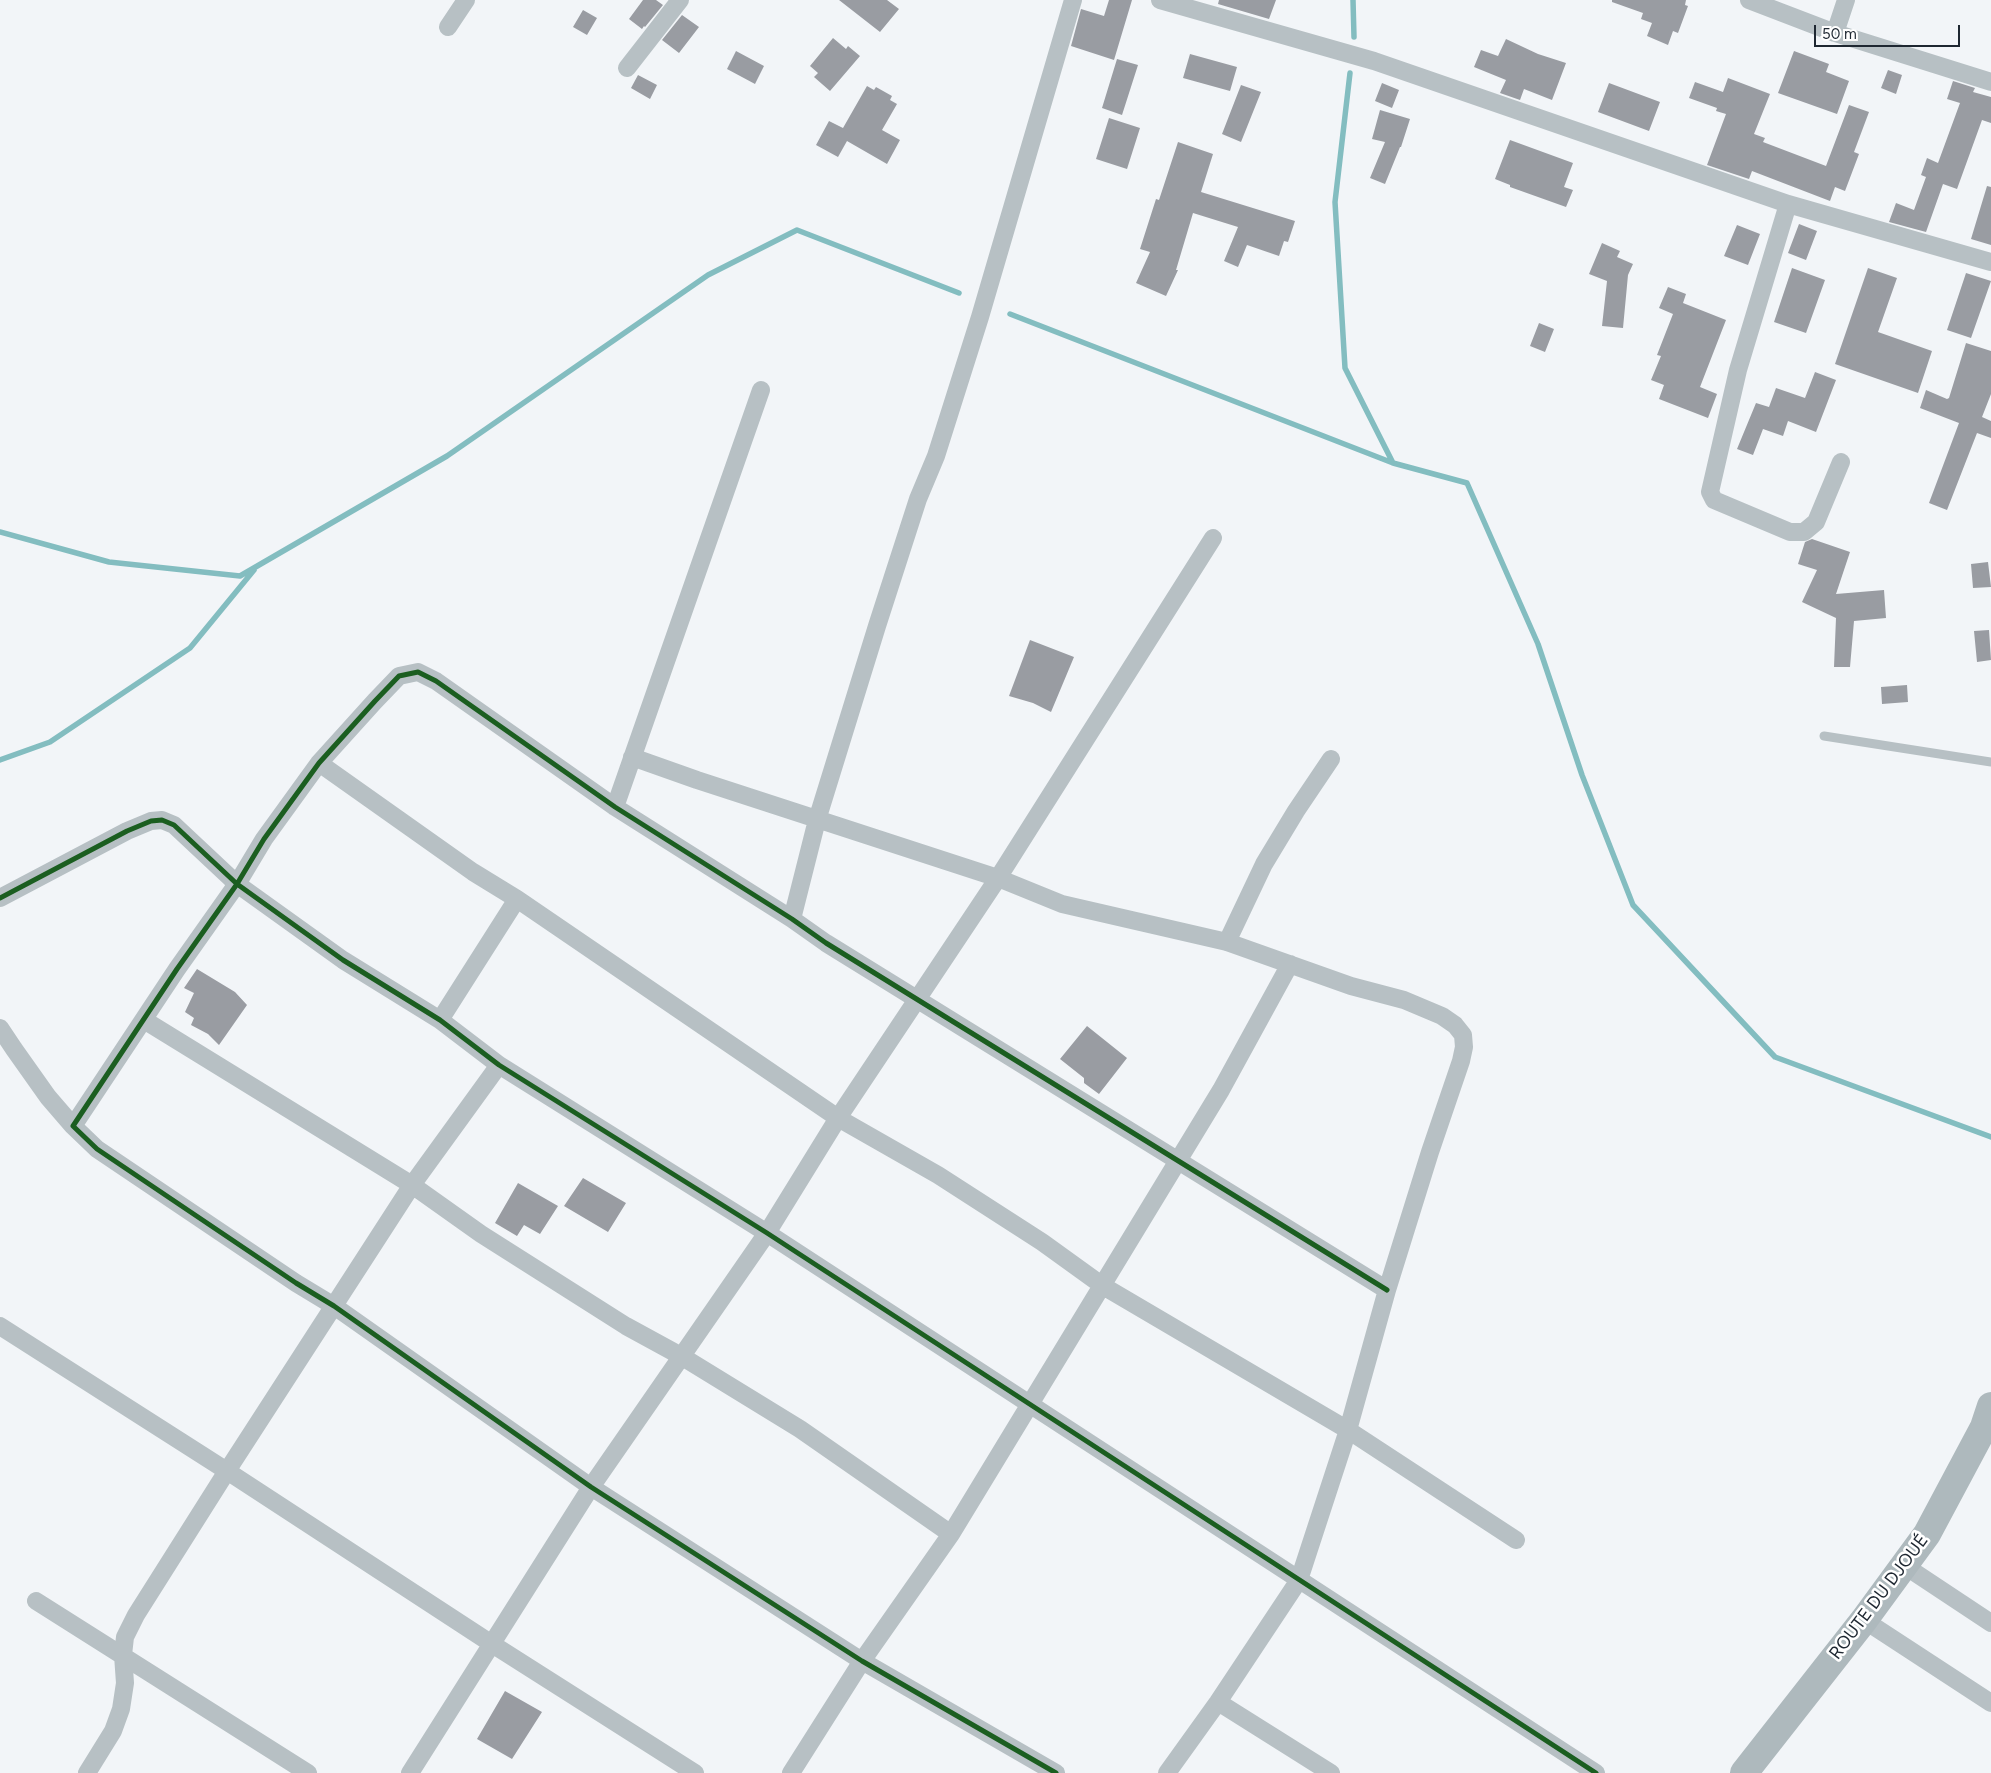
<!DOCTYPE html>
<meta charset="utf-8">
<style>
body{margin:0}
#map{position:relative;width:1991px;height:1773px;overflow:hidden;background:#f2f5f8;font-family:Figtree,sans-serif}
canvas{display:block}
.scale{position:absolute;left:1814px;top:25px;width:146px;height:22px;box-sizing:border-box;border:2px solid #1e2731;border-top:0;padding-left:6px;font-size:15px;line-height:18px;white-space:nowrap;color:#1e2731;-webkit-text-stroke:4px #fff;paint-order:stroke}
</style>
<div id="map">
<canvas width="1991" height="1773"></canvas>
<div class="scale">50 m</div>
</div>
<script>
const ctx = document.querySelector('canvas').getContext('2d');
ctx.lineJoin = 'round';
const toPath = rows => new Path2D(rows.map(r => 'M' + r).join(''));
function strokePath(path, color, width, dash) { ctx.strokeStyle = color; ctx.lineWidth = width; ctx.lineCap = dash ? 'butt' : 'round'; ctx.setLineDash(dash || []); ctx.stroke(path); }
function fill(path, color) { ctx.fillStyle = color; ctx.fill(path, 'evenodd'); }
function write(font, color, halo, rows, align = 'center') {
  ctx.font = font + ' Figtree,sans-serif'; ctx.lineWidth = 5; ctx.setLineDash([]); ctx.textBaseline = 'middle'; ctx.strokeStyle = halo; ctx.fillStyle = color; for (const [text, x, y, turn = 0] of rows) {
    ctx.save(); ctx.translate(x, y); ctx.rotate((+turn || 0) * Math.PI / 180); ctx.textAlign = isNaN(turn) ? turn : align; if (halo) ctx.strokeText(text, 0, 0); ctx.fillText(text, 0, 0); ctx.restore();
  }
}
strokePath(toPath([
 [1353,0,1354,37],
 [1350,73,1335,202,1345,368,1393,463],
 [1010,314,1393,463,1467,483,1538,644,1582,775,1633,905,1775,1057,1991,1137],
 [0,532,109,562,240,576,447,456,708,275,797,230,959,293],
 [0,760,50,742,190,648,254,570]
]), '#83bdc0', 5.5);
fill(toPath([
 [643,0,656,0,663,5,645,27,644,26,642,29,629,19],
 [839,0,887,0,899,9,880,32],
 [1109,0,1132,0,1114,60,1071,46,1081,9,1104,16],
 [1219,0,1276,0,1269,19,1218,4],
 [1612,0,1686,0,1685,5,1688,6,1678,33,1673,31,1668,45,1647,36,1652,23,1641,19,1643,13,1612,2],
 [583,10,597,18,587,35,573,27],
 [682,15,699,27,679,53,662,40],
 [833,38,846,49,848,46,860,56,830,91,814,77,818,73,810,66],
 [1506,39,1538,54,1566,63,1552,100,1524,89,1520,100,1500,93,1506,80,1474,67,1481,50,1498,56],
 [736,51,764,66,755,84,727,69],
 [1794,51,1829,64,1826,72,1849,81,1837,114,1778,93],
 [1190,54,1237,67,1230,91,1183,78],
 [1117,59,1138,65,1122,115,1102,108],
 [1888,70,1902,75,1896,94,1881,88],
 [638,75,657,85,650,99,631,88],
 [1728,78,1770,94,1754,134,1765,138,1763,142,1826,166,1849,105,1869,112,1854,152,1859,154,1845,191,1835,187,1830,201,1752,171,1749,179,1707,165,1726,114,1716,111,1717,108,1689,98,1695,82,1723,92],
 [1953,81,1975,88,1973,92,1991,97,1991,123,1982,120,1957,189,1943,184,1926,232,1889,222,1896,203,1914,210,1926,177,1921,175,1927,158,1938,163,1960,103,1947,99],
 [1382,83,1399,90,1392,108,1375,101],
 [1609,83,1660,102,1649,131,1598,112],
 [1241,85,1261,92,1241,142,1222,134],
 [867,86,874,90,876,87,892,96,890,100,897,104,882,130,900,140,887,164,847,141,838,157,816,145,829,121,843,128],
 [1380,110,1410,119,1401,147,1400,147,1385,184,1370,178,1385,142,1372,139],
 [1109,118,1140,128,1127,169,1096,159],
 [1510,140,1573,163,1564,187,1573,190,1566,207,1510,187,1510,185,1495,179],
 [1178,142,1213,154,1201,192,1295,221,1288,242,1284,241,1279,256,1247,245,1238,267,1224,261,1238,227,1193,213,1176,270,1178,270,1166,296,1136,283,1150,252,1140,249,1156,199,1159,200],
 [1987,186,1991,187,1991,245,1971,239],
 [1799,224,1817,231,1806,260,1788,253],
 [1737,225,1760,234,1748,265,1724,256],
 [1602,243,1620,251,1617,257,1633,264,1628,275,1623,328,1602,326,1607,281,1589,274],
 [1792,268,1825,280,1806,333,1774,322],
 [1868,268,1897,278,1878,332,1932,351,1918,393,1835,364],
 [1966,273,1991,281,1971,338,1947,330],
 [1668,287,1686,294,1683,303,1726,320,1700,387,1717,394,1708,418,1659,399,1664,385,1651,380,1661,356,1657,355,1673,314,1659,308],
 [1539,323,1554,329,1545,352,1530,346],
 [1966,343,1991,351,1991,394,1982,417,1991,421,1991,438,1977,433,1947,510,1929,503,1959,423,1920,408,1926,390,1947,399,1949,398],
 [1815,372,1836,380,1816,432,1788,421,1783,436,1763,429,1753,455,1737,449,1756,403,1769,407,1776,388,1805,398],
 [1812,539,1850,552,1836,594,1884,590,1886,618,1854,621,1850,667,1834,667,1836,618,1802,602,1817,570,1798,564,1805,542],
 [1988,562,1991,587,1973,588,1971,564],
 [1989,630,1991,660,1977,662,1974,631],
 [1030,640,1074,657,1051,712,1033,703,1009,696],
 [1907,685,1908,702,1882,704,1881,687],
 [197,969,235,992,247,1005,219,1045,208,1034,191,1025,194,1018,185,1012,194,993,184,988],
 [1087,1026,1127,1058,1099,1094,1084,1083,1084,1078,1060,1059],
 [583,1178,626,1203,608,1232,564,1206],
 [518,1183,558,1206,540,1234,524,1225,517,1236,495,1223],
 [505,1691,542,1712,512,1759,477,1739]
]), '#999ca2');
strokePath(toPath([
 [1824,736,1991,762]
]), '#b7c0c4', 9);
strokePath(toPath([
 [1160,0,1374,61,1788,204,1991,262],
 [1749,0,1835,33,1991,82],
 [448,27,466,0],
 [1835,33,1846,0],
 [627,68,680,0],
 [1788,204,1738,370,1710,492,1714,500,1790,532,1804,532,1816,522,1841,462],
 [632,757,697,780,998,878,1062,904,1227,942,1351,986,1404,1000,1442,1016,1455,1025,1463,1035,1464,1047,1461,1061,1430,1152,1387,1290,1348,1430,1299,1580,1218,1702,1167,1773],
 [319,763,473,872,517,899,838,1118,938,1175,1042,1242,1103,1286,1348,1430,1516,1540],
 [615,807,761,390],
 [0,898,127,831,151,821,162,820,174,825,237,884,343,960,440,1020,499,1065,767,1233,1596,1773],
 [792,919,817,820,877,626,918,499,936,456,980,317,1073,0],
 [1227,942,1264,864,1296,811,1331,759],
 [144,1020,412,1185,481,1234,626,1326,681,1356,800,1429,951,1534],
 [440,1020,517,899],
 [0,1028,14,1049,48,1097,73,1126],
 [0,1326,227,1471,492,1644,695,1773],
 [1905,1566,1991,1623],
 [36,1601,308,1773],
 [1864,1620,1991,1703],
 [1218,1702,1331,1773],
 [87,1773,113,1731,121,1709,125,1683,123,1655,125,1637,136,1615,227,1471,412,1185,499,1065],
 [410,1773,591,1487,767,1233,838,1118,998,878,1213,538],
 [791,1773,862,1661,951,1534,1221,1090,1290,964],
 [1056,1773,862,1661,591,1487,334,1306,296,1283,97,1149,73,1126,177,969,237,884,264,839,319,763,375,701,399,676,418,672,436,681,615,807,792,919,826,943,1387,1290]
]), '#b7c0c4', 18);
strokePath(toPath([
 [1744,1773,1864,1620,1927,1534,1984,1427,1991,1406]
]), '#aeb9bd', 28);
strokePath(toPath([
 [0,898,127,831,151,821,162,820,174,825,237,884,343,960,440,1020,499,1065,767,1233,1596,1773],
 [1056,1773,862,1661,591,1487,334,1306,296,1283,97,1149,73,1126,177,969,237,884,264,839,319,763,375,701,399,676,418,672,436,681,615,807,792,919,826,943,1387,1290]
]), '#1b5e20', 5);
write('18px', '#1e2731', '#fff', [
 ["ROUTE DU DJOUÉ",1879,1597,-53]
]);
</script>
